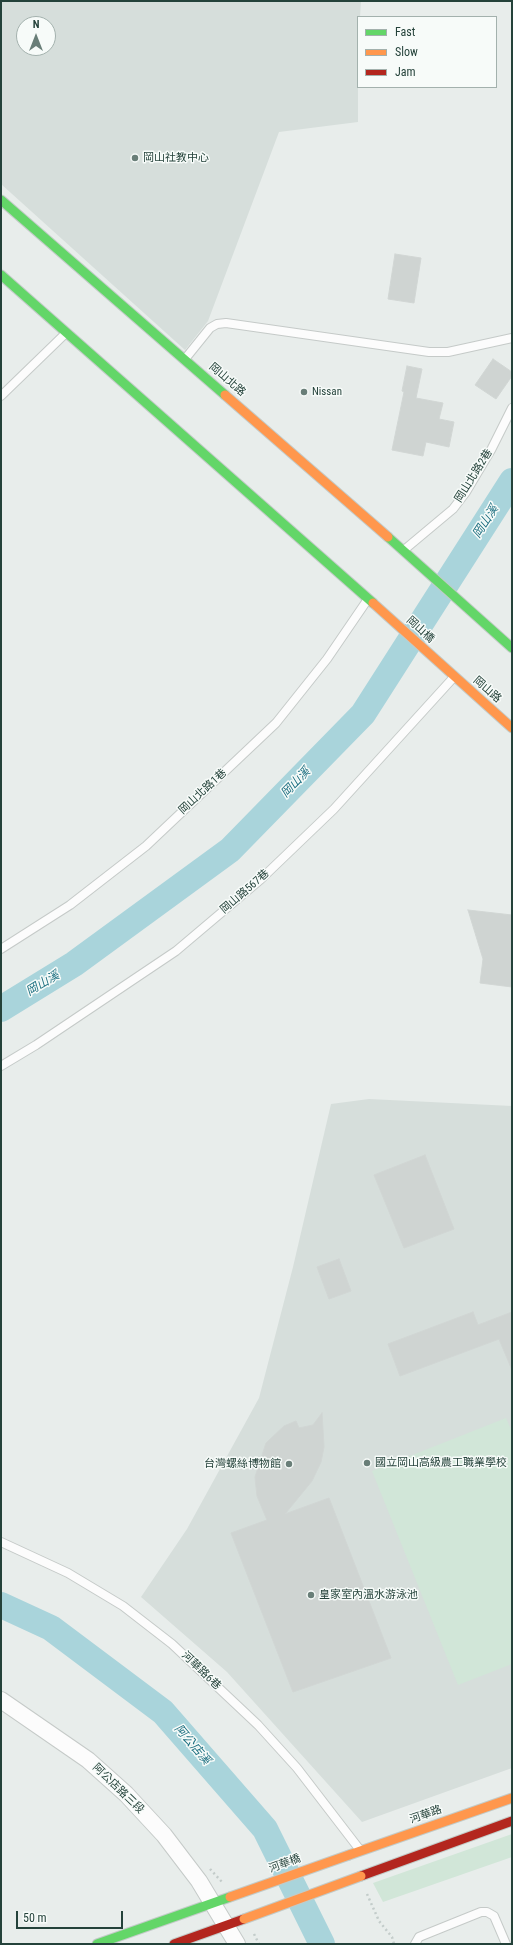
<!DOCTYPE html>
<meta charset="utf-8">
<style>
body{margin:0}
#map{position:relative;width:513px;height:1945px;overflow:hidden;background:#e8edeb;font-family:"Roboto Condensed",sans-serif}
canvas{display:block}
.frame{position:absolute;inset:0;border:2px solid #24423a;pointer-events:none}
.legend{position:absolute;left:357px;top:16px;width:140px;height:72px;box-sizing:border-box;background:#f7fbf9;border:1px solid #a3b1ad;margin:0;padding:5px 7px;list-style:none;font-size:12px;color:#24423a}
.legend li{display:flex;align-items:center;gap:8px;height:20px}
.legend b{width:20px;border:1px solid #a3b1ad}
.north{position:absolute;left:16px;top:16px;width:40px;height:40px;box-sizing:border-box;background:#f7fbf9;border:1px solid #a3b1ad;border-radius:50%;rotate:0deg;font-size:11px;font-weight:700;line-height:16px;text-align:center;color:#24423a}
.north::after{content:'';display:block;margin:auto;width:14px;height:18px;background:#697e78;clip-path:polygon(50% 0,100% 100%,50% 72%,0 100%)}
.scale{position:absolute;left:16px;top:1911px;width:107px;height:18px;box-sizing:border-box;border:2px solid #24423a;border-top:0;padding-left:5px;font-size:12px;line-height:14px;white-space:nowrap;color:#24423a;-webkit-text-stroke:3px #f7fbf9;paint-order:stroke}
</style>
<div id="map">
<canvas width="513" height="1945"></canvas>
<div class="frame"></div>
<ul class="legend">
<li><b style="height:5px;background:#63d668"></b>Fast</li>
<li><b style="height:5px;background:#ff974d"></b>Slow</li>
<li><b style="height:5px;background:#b3261e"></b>Jam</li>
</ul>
<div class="north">N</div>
<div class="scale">50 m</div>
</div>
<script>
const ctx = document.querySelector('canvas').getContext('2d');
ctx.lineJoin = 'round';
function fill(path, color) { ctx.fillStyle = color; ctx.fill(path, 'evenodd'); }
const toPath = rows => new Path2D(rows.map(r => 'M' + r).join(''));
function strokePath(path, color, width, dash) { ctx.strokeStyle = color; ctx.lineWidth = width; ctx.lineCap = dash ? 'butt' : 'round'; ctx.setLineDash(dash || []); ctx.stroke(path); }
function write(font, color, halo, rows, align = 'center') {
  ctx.font = font + ' "Roboto Condensed","Noto Sans TC",sans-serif'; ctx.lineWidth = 3; ctx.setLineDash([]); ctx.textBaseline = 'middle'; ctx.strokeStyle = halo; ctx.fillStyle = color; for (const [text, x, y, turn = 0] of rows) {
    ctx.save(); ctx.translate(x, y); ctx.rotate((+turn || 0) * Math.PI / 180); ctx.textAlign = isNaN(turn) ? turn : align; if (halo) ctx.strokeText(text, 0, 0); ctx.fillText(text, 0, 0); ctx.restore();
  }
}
fill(toPath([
 [1,1,361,1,360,17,358,17,358,122,279,132,208,321,185,350,1,184],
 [24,24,48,24,48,48,24,48],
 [369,1099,512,1106,512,1768,362,1822,227,1672,141,1597,187,1529,259,1398,293,1267,331,1104]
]), '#d6dedb');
fill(toPath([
 [506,1418,512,1432,512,1664,458,1685,372,1471],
 [512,1834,512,1857,383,1902,373,1883]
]), '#d1e6d8');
strokePath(toPath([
 [1,1009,74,964,230,850,363,714,512,481],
 [1,1605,51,1628,163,1712,265,1829,322,1944]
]), '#a9d4db', 26);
const building = toPath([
 [395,254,421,258,414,303,388,299,395,254],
 [493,359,512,372,512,376,496,399,475,385,493,359],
 [407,366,422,369,416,398,443,403,439,419,454,422,449,447,426,442,423,456,392,450,404,392,402,391,407,366],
 [468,910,512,915,512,987,480,983,483,959,468,910],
 [425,1155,454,1229,404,1248,374,1175,425,1155],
 [339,1259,351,1291,329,1299,317,1267,339,1259],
 [473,1312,478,1325,512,1312,512,1370,499,1339,400,1376,388,1344,473,1312],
 [322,1413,324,1447,321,1462,312,1481,285,1514,329,1498,391,1658,293,1692,231,1533,267,1520,257,1496,255,1477,266,1443,284,1426,296,1421,299,1428,313,1425,322,1413]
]);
fill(building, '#cfd4d2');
strokePath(building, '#d1d6d4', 1);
const lane = toPath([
 [185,359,210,328,217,324,226,323,429,352,448,352,512,338],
 [1,396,66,333],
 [404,550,453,509,466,492,491,450,512,408],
 [1,949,70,905,146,846,276,723,327,659,368,599],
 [1,1066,36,1045,176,951,260,880,334,809,454,677],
 [1,1542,68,1573,123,1606,172,1644,258,1725,297,1768,360,1850],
 [415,1944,419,1937,481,1912,487,1912,494,1916,506,1944]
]);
const street = toPath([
 [1,1700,88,1760,126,1794,164,1835,199,1881,237,1944]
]);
const fast = toPath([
 [1,200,225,395],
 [1,275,373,603],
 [388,537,512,648],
 [97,1944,230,1897]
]);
const slow = toPath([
 [225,395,388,537],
 [373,603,512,728],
 [349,1855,512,1798]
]);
const jam = toPath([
 [361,1876,512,1821],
 [174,1944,244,1919]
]);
strokePath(lane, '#c5cac8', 10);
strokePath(street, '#c5cac8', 18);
strokePath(fast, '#c3cbc8', 11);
strokePath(slow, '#c3cbc8', 11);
strokePath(jam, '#c3cbc8', 11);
strokePath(toPath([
 [210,1869,222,1882],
 [367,1894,379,1921,392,1937,394,1944],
 [254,1934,259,1944]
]), '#c3ccca', 2.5, [2, 3]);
strokePath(lane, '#fcfcfc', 8);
strokePath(street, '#fcfcfc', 16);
strokePath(fast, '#63d668', 9);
strokePath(slow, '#ff974d', 9);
strokePath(jam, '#b3261e', 9);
const slowBridge = toPath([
 [230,1897,349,1855],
 [244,1919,361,1876]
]);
strokePath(slowBridge, '#c3cbc8', 11, []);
strokePath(slowBridge, '#ff974d', 9);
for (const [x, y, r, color] of [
 [135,158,4,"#697e78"],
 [304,392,4,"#697e78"],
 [367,1463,4,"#697e78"],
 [289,1464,4,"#697e78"],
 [311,1595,4,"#697e78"]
]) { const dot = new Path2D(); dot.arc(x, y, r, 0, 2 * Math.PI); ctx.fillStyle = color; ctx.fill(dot); strokePath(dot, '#f7fbf9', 1.5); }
write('11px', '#24423a', '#f7fbf9', [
 ["岡山社教中心",143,158],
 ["Nissan",312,392],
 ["國立岡山高級農工職業學校",375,1463],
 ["台灣螺絲博物館",281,1464,"right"],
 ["皇家室內溫水游泳池",319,1595]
], 'left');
write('11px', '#24423a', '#f7fbf9', [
 ["岡山北路",227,380,41],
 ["岡山北路2巷",474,476,-58],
 ["岡山橋",420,630,42],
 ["岡山路",487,690,41],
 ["岡山北路1巷",203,792,-43],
 ["岡山路567巷",245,892,-41],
 ["河華路6巷",201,1671,44],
 ["阿公店路三段",118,1789,44],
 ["河華路",426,1815,-19],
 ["河華橋",285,1864,-20]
]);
write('italic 12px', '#1c6f80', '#f7fbf9', [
 ["岡山溪",486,522,-57],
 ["岡山溪",296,783,-46],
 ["岡山溪",43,984,-31],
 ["阿公店溪",192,1745,49]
]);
</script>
